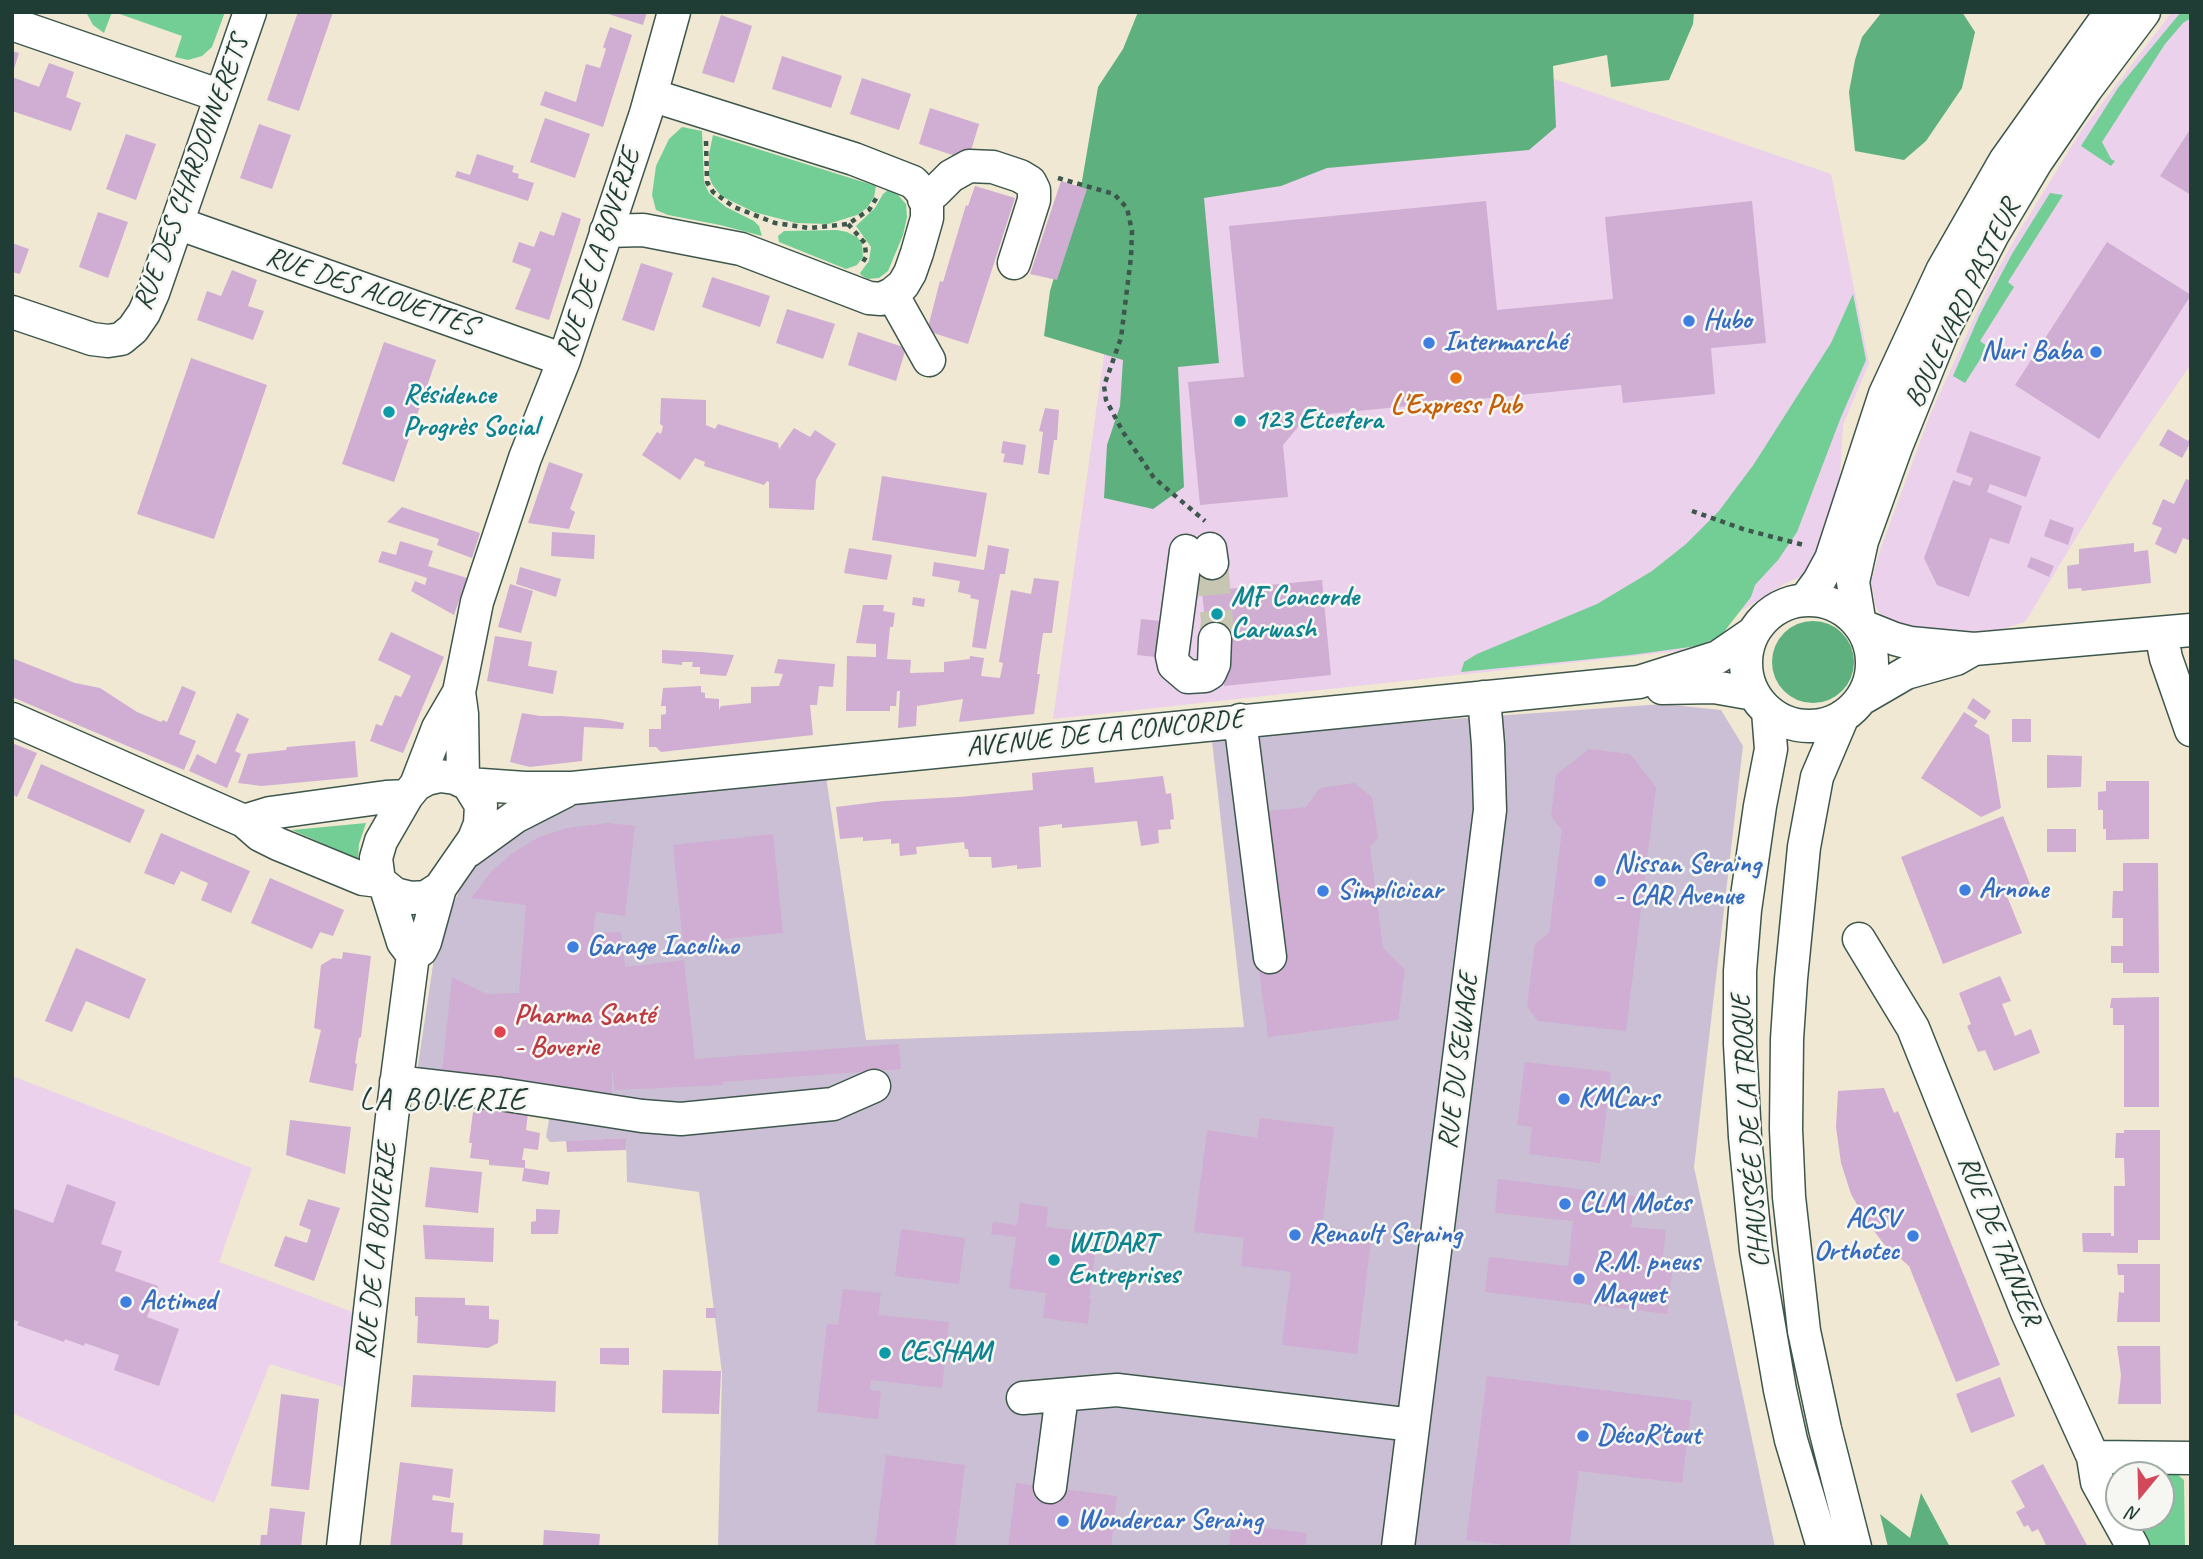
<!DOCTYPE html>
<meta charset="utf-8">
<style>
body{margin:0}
#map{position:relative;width:2203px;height:1559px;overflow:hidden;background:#f0e8d2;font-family:Caveat,sans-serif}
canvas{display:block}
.frame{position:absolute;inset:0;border:14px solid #1f3d34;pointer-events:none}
.north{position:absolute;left:2105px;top:1461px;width:70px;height:70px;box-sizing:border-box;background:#f6f6f2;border:2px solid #a0aca6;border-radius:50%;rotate:199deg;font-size:19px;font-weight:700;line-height:28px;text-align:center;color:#1f3d34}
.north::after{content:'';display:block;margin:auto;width:24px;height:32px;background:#d1495b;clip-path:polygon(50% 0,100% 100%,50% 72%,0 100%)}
</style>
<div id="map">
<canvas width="2203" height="1559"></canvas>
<div class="frame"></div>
<div class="north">N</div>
</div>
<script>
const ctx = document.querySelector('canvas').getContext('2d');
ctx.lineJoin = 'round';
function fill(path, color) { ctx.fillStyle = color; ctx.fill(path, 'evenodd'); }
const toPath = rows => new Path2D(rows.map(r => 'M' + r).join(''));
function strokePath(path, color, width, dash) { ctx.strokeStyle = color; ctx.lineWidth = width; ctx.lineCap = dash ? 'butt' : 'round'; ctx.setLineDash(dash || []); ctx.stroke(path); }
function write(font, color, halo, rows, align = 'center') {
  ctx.font = font + ' Caveat,sans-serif'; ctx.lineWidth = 5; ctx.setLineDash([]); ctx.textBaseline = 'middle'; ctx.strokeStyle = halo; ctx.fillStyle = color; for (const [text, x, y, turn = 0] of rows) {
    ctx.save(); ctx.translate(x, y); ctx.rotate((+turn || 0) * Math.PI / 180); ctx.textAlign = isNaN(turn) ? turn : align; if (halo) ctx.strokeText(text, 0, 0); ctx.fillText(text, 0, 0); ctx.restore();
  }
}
fill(toPath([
 [1152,12,1359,12,1831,174,1869,363,1843,425,1839,491,1815,571,1786,583,1736,614,1707,640,1679,651,1053,719],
 [2172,12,2191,12,2191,364,2110,482,2025,622,2002,629,1918,636,1881,617,1875,604,1871,582,1880,550,1930,415,1991,281,2019,232,2081,131],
 [12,1076,252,1168,219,1262,355,1313,343,1387,270,1364,214,1503,12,1413]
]), '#ebd1eb');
fill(toPath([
 [1663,704,1721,710,1743,746,1694,1167,1775,1547,718,1547,722,1373,699,1192,627,1182,626,1138,550,1142,546,1137,549,1120,544,1114,414,1092,436,945,465,877,490,848,553,811,575,804,826,777,866,1040,1244,1027,1212,741,1396,723]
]), '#cbbfd5');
fill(toPath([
 [86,12,112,12,104,33,93,25],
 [114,12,225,12,212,47,202,56,188,60,175,57,182,36],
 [2181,12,2191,12,2191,18,2183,23,2165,44,2102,142,2111,159,2115,161,2111,166,2081,146,2118,88],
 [682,127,702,131,704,182,709,193,726,207,754,221,759,226,762,236,720,225,668,215,656,210,652,195,656,166,669,139],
 [713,135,876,186,874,197,867,208,857,215,828,224,796,223,754,212,721,196,712,184,709,176,709,154],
 [888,190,898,195,906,204,907,217,903,235,888,271,879,278,868,279,861,275,860,273,869,261,871,247,856,226,875,208,883,194],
 [2050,193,2063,195,2008,282,2014,287,1980,341,1988,347,1965,383,1953,376,1980,314,2012,254],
 [784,231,837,230,847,232,857,237,862,243,863,257,857,265,846,269,779,242,778,236],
 [1853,294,1866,360,1841,417,1797,532,1778,560,1755,585,1751,597,1720,637,1697,646,1631,655,1461,672,1464,662,1477,654,1597,604,1652,571,1686,544,1719,511,1754,464,1831,343],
 [366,823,359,844,358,859,292,830],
 [2177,1474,2184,1480,2185,1547,2151,1547,2133,1517,2161,1517,2161,1475,2128,1475]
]), '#73ce95');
fill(toPath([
 [1138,12,1459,13,1694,12,1693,24,1669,80,1611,87,1607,55,1553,66,1556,127,1529,150,1327,168,1281,186,1204,198,1219,363,1178,367,1184,487,1153,509,1104,498,1107,445,1120,406,1123,360,1044,336,1050,291,1081,187,1098,87,1123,49],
 [1882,12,1962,12,1975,32,1962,88,1926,141,1904,160,1855,151,1849,92,1855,60,1862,37],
 '1772 662a41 41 0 1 1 82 0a41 41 0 1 1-82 0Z',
 [1921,1493,1950,1547,1888,1547,1880,1514,1910,1538]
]), '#5eb17e');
fill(toPath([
 [298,12,333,12,299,111,267,100],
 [602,12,647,12,643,25],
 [721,15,752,26,734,83,702,73],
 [610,27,632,35,603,127,540,105,545,91,576,102,586,64,600,68,606,49,603,47],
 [12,51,19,53,13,72,12,72],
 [782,56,842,76,831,108,772,89],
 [49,63,74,72,66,97,81,103,71,131,12,111,12,77,39,87],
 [862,78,911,94,899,130,850,114],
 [930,108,979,124,968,160,919,144],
 [545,118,590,134,575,178,530,162],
 [259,124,291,135,272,189,240,178],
 [2191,128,2191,195,2160,176],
 [126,134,156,144,136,200,106,189],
 [477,154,514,166,512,172,519,174,518,178,534,183,528,201,455,177,457,171,470,175],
 [1061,181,1087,189,1057,280,1030,274],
 [975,186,1015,198,968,344,927,331,940,281,943,282,966,205,968,206],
 [1486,201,1497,310,1613,299,1605,217,1752,201,1766,343,1711,348,1715,394,1623,403,1621,385,1307,416,1283,445,1288,497,1200,505,1188,382,1244,377,1229,226],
 [98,212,128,222,108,278,79,267],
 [562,212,581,219,549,320,515,309,531,269,512,262,519,242,534,247,540,231,554,236],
 [2107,242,2191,295,2099,439,2015,385],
 [12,243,29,249,20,274,12,272],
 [641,263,673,273,654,331,622,320],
 [232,270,257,280,248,306,264,311,253,340,197,320,207,291,221,296],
 [712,277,770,296,760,327,702,307],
 [787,309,835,324,823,359,776,343],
 [858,332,906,348,896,381,848,365],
 [384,342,436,360,394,482,342,464],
 [191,358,267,385,214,539,137,514],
 [661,398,706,400,706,425,715,429,718,424,778,443,779,449,794,428,810,437,815,430,836,444,816,480,814,510,769,508,769,482,767,481,764,485,704,466,705,462,695,458,680,480,642,455,657,432,661,434,663,426,660,424],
 [1045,408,1059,410,1057,440,1054,440,1049,475,1038,473,1043,432,1039,431],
 [2168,429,2188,441,2191,436,2191,442,2182,458,2159,445],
 [1970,431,2041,457,2026,497,1990,484,1987,492,2022,506,2009,544,1990,538,1969,597,1937,585,1924,558,1953,480,1970,486,1973,478,1956,472],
 [1003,441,1026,445,1023,465,1003,462,1005,454,1001,453],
 [549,462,583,474,570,509,575,512,569,529,528,523],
 [882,476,987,493,976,557,872,540],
 [2186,479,2191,481,2191,541,2183,538,2176,554,2155,544,2162,528,2152,524,2163,499,2174,504],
 [402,507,480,533,472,558,437,545,439,539,387,522],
 [2050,519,2074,528,2068,545,2044,536],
 [552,532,595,535,594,559,551,556],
 [400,541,433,551,428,566,467,578,454,615,411,591,415,581,425,585,427,578,378,562,382,551,396,555],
 [2134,543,2134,552,2148,550,2151,583,2082,591,2081,588,2068,589,2067,566,2079,564,2079,549],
 [988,545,1009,549,1005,574,1000,574,986,649,972,647,979,600,970,598,971,595,958,592,960,581,932,576,934,562,984,570],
 [849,548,892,555,887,580,844,573],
 [2031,557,2054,566,2049,577,2027,567],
 [1224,562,1227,589,1322,580,1331,675,1224,686,1219,639,1207,639,1199,564],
 [520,567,561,579,556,597,516,584],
 [1034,578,1059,581,1052,633,1043,633,1037,674,1040,674,1034,714,959,722,963,699,917,706,916,726,898,728,900,691,897,691,896,706,890,706,890,711,846,711,847,656,876,657,876,644,856,643,863,605,884,605,883,611,895,613,893,627,890,627,887,659,911,660,910,673,944,672,944,662,970,659,970,656,984,658,981,676,1000,678,1003,663,999,662,1011,590,1031,594],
 [510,584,533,591,521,633,498,627],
 [913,597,925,599,924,607,912,605],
 [1141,619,1160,621,1156,657,1137,655],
 [391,632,444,657,403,753,370,741,376,724,382,726,395,695,401,697,411,676,378,660],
 [495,636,532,642,528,666,557,671,553,694,487,681],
 [662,650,701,652,734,655,726,676,700,674,700,667,692,667,693,662,682,662,682,665,662,663],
 [12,658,75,683,100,688,137,712,161,722,163,720,167,722,182,686,196,692,179,734,196,741,184,770,12,697],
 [778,659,835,664,833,687,819,686,817,705,810,705,813,735,661,752,656,747,649,747,649,729,661,729,661,715,666,714,666,706,661,706,663,688,701,686,701,692,705,693,705,698,719,699,719,710,721,706,751,703,751,687,779,686,783,674,774,673],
 [1973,698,1991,711,1985,720,1967,708],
 [1964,712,1978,721,1974,726,1989,735,2001,808,1981,817,1921,778],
 [237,713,249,719,235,751,241,754,227,788,189,771,197,754,216,764],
 [522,713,540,716,561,716,602,719,624,723,623,729,584,727,582,761,530,767,510,762],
 [2012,719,2031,719,2031,742,2012,742],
 [355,741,358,777,262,786,238,783,248,754,286,750,287,747],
 [12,743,37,753,17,797,12,794],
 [1589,749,1630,754,1656,787,1626,1031,1538,1021,1527,1006,1535,944,1549,933,1562,830,1551,816,1556,775],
 [2047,755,2082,756,2081,787,2047,788],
 [41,764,145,810,130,843,27,798],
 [1093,767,1095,783,1163,776,1166,794,1171,793,1174,819,1170,820,1171,829,1158,830,1159,843,1141,846,1137,821,1062,828,1062,824,1039,827,1041,867,1017,869,1017,865,992,868,991,857,969,857,968,849,965,849,964,842,916,847,917,854,900,856,899,843,891,844,891,839,863,841,863,837,840,839,836,807,884,801,959,797,1033,790,1032,773],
 [2106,781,2149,781,2149,839,2106,840,2106,829,2103,829,2103,810,2098,810,2098,792,2106,791],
 [1354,783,1372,797,1378,838,1370,847,1383,948,1405,970,1398,1020,1268,1037,1258,963,1260,812,1306,807,1320,788],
 [2003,816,2030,884,2006,894,2022,933,1943,964,1901,857],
 [609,823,635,826,625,916,596,912,593,933,621,932,625,967,684,960,695,1059,899,1044,901,1069,722,1082,723,1085,615,1090,612,1067,612,1102,441,1081,452,977,487,994,519,993,526,905,471,898,493,870,513,853,539,837,567,828],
 [2047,829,2076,829,2076,852,2047,852],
 [161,833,250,871,231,913,201,900,208,883,181,871,174,885,144,873],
 [773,834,783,933,683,943,673,845],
 [2123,863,2158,863,2159,973,2123,973,2123,963,2111,963,2111,946,2123,946,2123,918,2112,918,2113,891,2123,891],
 [270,878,344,910,333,936,320,932,312,949,251,923],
 [76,948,146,979,129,1019,86,1001,72,1032,45,1021],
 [343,952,371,956,361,1037,359,1038,355,1063,357,1064,353,1091,309,1082,321,1030,314,1028,321,965,333,958,342,959],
 [2000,976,2011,1001,2002,1004,2015,1036,2031,1029,2040,1053,1994,1071,1985,1050,1978,1052,1967,1026,1971,1024,1959,993],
 [2159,997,2159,1107,2124,1107,2124,1025,2113,1025,2113,1008,2110,1008,2111,1000,2112,998],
 [1525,1062,1611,1072,1600,1163,1529,1154,1532,1127,1517,1125],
 [1884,1088,1894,1113,1898,1111,2000,1365,1956,1382,1909,1266,1883,1243,1866,1220,1851,1194,1841,1163,1836,1127,1838,1091],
 [478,1105,528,1113,526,1130,540,1133,538,1150,524,1148,522,1160,525,1160,525,1168,489,1165,489,1160,470,1158,472,1143,469,1143,473,1112,477,1113],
 [1260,1118,1334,1127,1322,1227,1372,1232,1357,1354,1282,1345,1291,1272,1241,1266,1244,1238,1194,1232,1207,1130,1257,1138],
 [290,1120,351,1127,345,1174,286,1155],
 [2124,1130,2160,1130,2160,1240,2138,1240,2138,1253,2083,1252,2082,1233,2111,1233,2111,1236,2114,1236,2114,1186,2125,1186,2124,1158,2115,1158,2116,1133,2124,1133],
 [626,1138,626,1150,567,1152,566,1141],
 [430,1167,482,1172,478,1213,425,1207],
 [524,1168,550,1172,548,1185,522,1181],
 [1498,1179,1635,1196,1631,1227,1666,1230,1662,1263,1673,1265,1667,1314,1485,1292,1489,1257,1568,1266,1573,1221,1495,1213],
 [67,1184,116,1202,101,1244,122,1251,115,1271,158,1286,147,1317,179,1329,159,1386,114,1370,119,1355,85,1343,84,1346,65,1339,64,1342,17,1325,19,1322,12,1319,12,1208,53,1223],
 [308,1199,340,1208,314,1281,274,1266,285,1236,307,1243,311,1230,299,1225],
 [1020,1203,1048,1207,1046,1227,1098,1233,1089,1299,1091,1299,1088,1324,1043,1318,1046,1293,1009,1288,1016,1237,991,1234,993,1222,1017,1225],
 [536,1209,560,1210,558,1234,531,1234,531,1222,536,1221],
 [423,1225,494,1228,493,1262,425,1259],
 [901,1229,965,1238,959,1284,895,1276],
 [2117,1264,2160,1264,2160,1322,2117,1322,2119,1292,2124,1293,2124,1275,2118,1275],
 [843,1289,881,1293,878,1315,949,1322,942,1388,871,1380,870,1390,881,1391,878,1419,817,1412,827,1324,838,1325],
 [415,1297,465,1298,465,1305,489,1306,489,1319,499,1320,498,1343,488,1348,417,1343,418,1316,415,1316],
 [706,1308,716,1308,716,1318,706,1318],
 [2117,1346,2160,1346,2161,1404,2118,1404,2121,1375],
 [600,1348,629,1348,629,1365,600,1364],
 [663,1370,721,1371,719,1414,662,1413],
 [413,1375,556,1381,555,1412,411,1407],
 [1487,1376,1692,1401,1682,1483,1579,1471,1569,1547,1519,1547,1466,1540],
 [2000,1377,2015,1416,1971,1433,1956,1394],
 [281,1394,319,1399,309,1490,271,1486],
 [886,1455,965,1465,955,1547,875,1547],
 [400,1462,453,1469,450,1498,433,1495,432,1500,454,1503,451,1532,463,1533,462,1547,390,1547],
 [2043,1464,2069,1512,2088,1547,2047,1547,2038,1529,2032,1532,2028,1525,2024,1527,2016,1512,2025,1507,2011,1481],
 [1016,1483,1117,1496,1111,1547,1008,1547],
 [270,1508,305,1512,301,1547,260,1547,261,1535,267,1535],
 [1232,1524,1307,1533,1305,1547,1229,1547],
 [544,1530,600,1534,599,1547,543,1547]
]), '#d0add3');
strokePath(toPath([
 [1212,563,1217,622,1215,639]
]), '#c6c6b2', 32, [32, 16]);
const minor = toPath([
 [12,24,221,96],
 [924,199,935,192,951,176,969,166,993,167,1020,176,1030,182,1034,190,1034,200,1014,263],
 [177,223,564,360],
 [606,231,643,230,741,249,869,298,881,299,892,294,903,285,910,273,917,253,927,218,927,204,923,193,913,182,854,159,651,95],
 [892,294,929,360],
 [12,312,92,339,108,341,121,339,133,329,144,313,153,293,250,12],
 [1210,549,1212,563],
 [1186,551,1172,656,1174,665,1188,677,1205,676,1210,673,1214,664,1215,639],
 '1746 663a63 63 0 1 1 126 0a63 63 0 1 1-126 0Z',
 [1805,600,1819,581,1831,559,1885,394,1942,271,2005,161,2111,12],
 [1860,625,1853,582,1862,541,1896,447,1942,333,1993,234,2036,162,2086,89,2144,12],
 [1860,625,1895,639,1910,643,1974,649,2191,630],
 [2161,633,2166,658,2191,730],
 [1662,688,1714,687,1754,694],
 [1863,698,1906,673,1956,659,1970,651],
 [1768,711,1771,749,1760,806,1745,910,1740,971,1740,1044,1745,1137,1756,1250,1780,1390,1791,1440,1823,1547],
 [1843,716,1817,777,1804,847,1791,979,1787,1039,1786,1129,1789,1197,1804,1331,1825,1429,1855,1547],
 [12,719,244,821,260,835,278,844,363,879,379,881],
 [1240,720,1270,957],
 [463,781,462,714,459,692,477,602,525,458,564,360,646,113,674,12],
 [468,784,525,788,572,788,1639,682,1718,657,1753,633],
 [416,785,438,728,459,692],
 [244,821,270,813,386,797,407,796],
 [468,851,515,817,564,792],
 [386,888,403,942,413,955],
 [1859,939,1913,1028,2027,1312,2093,1457,2097,1482,2133,1547],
 [396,1082,500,1094,642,1116,681,1119,833,1104,874,1086],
 [1023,1398,1117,1390,1413,1425],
 [2093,1457,2191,1458],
 [1050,1487,1062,1395],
 [343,1547,392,1117,413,955,421,950,425,942,440,888,474,839,480,824,481,805,468,784,455,778,440,776,427,779,416,785,407,796,381,841,376,858,379,881,395,894,411,898,426,897,440,888],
 [1398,1547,1490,810,1488,745,1484,697]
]);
strokePath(minor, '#3e574c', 35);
strokePath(toPath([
 [706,141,707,182,713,192,734,207,775,223,809,228,848,224,869,210,877,197],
 [1058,178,1114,194,1127,208,1132,231,1131,257,1121,338,1104,386,1106,400,1123,432,1154,478,1205,521],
 [848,224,865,243,866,257,861,265],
 [1692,511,1746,530,1804,545]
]), '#3e574c', 4.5, [5, 5]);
strokePath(minor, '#fff', 32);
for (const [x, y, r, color] of [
 [1689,321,7,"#3f7fe0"],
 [1429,343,7,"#3f7fe0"],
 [2096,352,7,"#3f7fe0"],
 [1456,378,7,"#e8710a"],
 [389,412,7,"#0f9aa8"],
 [1240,421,7,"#0f9aa8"],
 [1217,614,7,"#0f9aa8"],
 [1600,881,7,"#3f7fe0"],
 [1965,890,7,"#3f7fe0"],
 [1323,891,7,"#3f7fe0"],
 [573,947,7,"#3f7fe0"],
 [500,1032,7,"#e0444e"],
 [1564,1099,7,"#3f7fe0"],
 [1565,1204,7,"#3f7fe0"],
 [1295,1235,7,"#3f7fe0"],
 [1913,1236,7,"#3f7fe0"],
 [1054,1260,7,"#0f9aa8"],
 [1579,1279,7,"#3f7fe0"],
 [126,1302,7,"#3f7fe0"],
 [885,1353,7,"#0f9aa8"],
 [1583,1436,7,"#3f7fe0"],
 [1063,1521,7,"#3f7fe0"]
]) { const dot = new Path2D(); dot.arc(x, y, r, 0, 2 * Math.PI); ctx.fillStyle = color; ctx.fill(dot); strokePath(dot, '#f6f6f2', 2.5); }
write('28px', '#1f3d34', '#f6f6f2', [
 ["RUE DES CHARDONNERETS",192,173,-70],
 ["RUE DE LA BOVERIE",599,253,-72],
 ["RUE DES ALOUETTES",371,292,19],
 ["BOULEVARD PASTEUR",1963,304,-64],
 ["AVENUE DE LA CONCORDE",1105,734,-6],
 ["RUE DU SEWAGE",1459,1061,-83],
 ["CHAUSSÉE DE LA TROQUE",1751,1131,-94],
 ["RUE DE TAINIER",1999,1241,68],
 ["RUE DE LA BOVERIE",377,1251,-84]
]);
write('bold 28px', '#366cbe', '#f6f6f2', [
 ["Hubo",1703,321],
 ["Intermarché",1443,343],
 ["Nuri Baba",2082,352,"right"],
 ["Nissan Seraing",1614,865],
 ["- CAR Avenue",1614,897],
 ["Arnone",1979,890],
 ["Simplicicar",1337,891],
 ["Garage Iacolino",587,947],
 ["KMCars",1578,1099],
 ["CLM Motos",1579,1204],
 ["ACSV",1899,1220,"right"],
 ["Orthotec",1899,1252,"right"],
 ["Renault Seraing",1309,1235],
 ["R.M. pneus",1593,1263],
 ["Maquet",1593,1295],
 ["Actimed",140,1302],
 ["DécoR'tout",1597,1436],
 ["Wondercar Seraing",1077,1521]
], 'left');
write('bold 28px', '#0d838f', '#f6f6f2', [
 ["Résidence",403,396],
 ["Progrès Social",403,428],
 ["123 Etcetera",1254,421],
 ["MF Concorde",1231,598],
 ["Carwash",1231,630],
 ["WIDART",1068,1244],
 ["Entreprises",1068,1276],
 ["CESHAM",899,1353]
], 'left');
write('bold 28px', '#c56008', '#f6f6f2', [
 ["L'Express Pub",1456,406]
]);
write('bold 28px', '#be3a42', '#f6f6f2', [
 ["Pharma Santé",514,1016],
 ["- Boverie",514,1048]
], 'left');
ctx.letterSpacing = '2px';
write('32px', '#1f3d34', '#f6f6f2', [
 ["LA BOVERIE",443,1101]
]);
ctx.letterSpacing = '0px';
</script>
